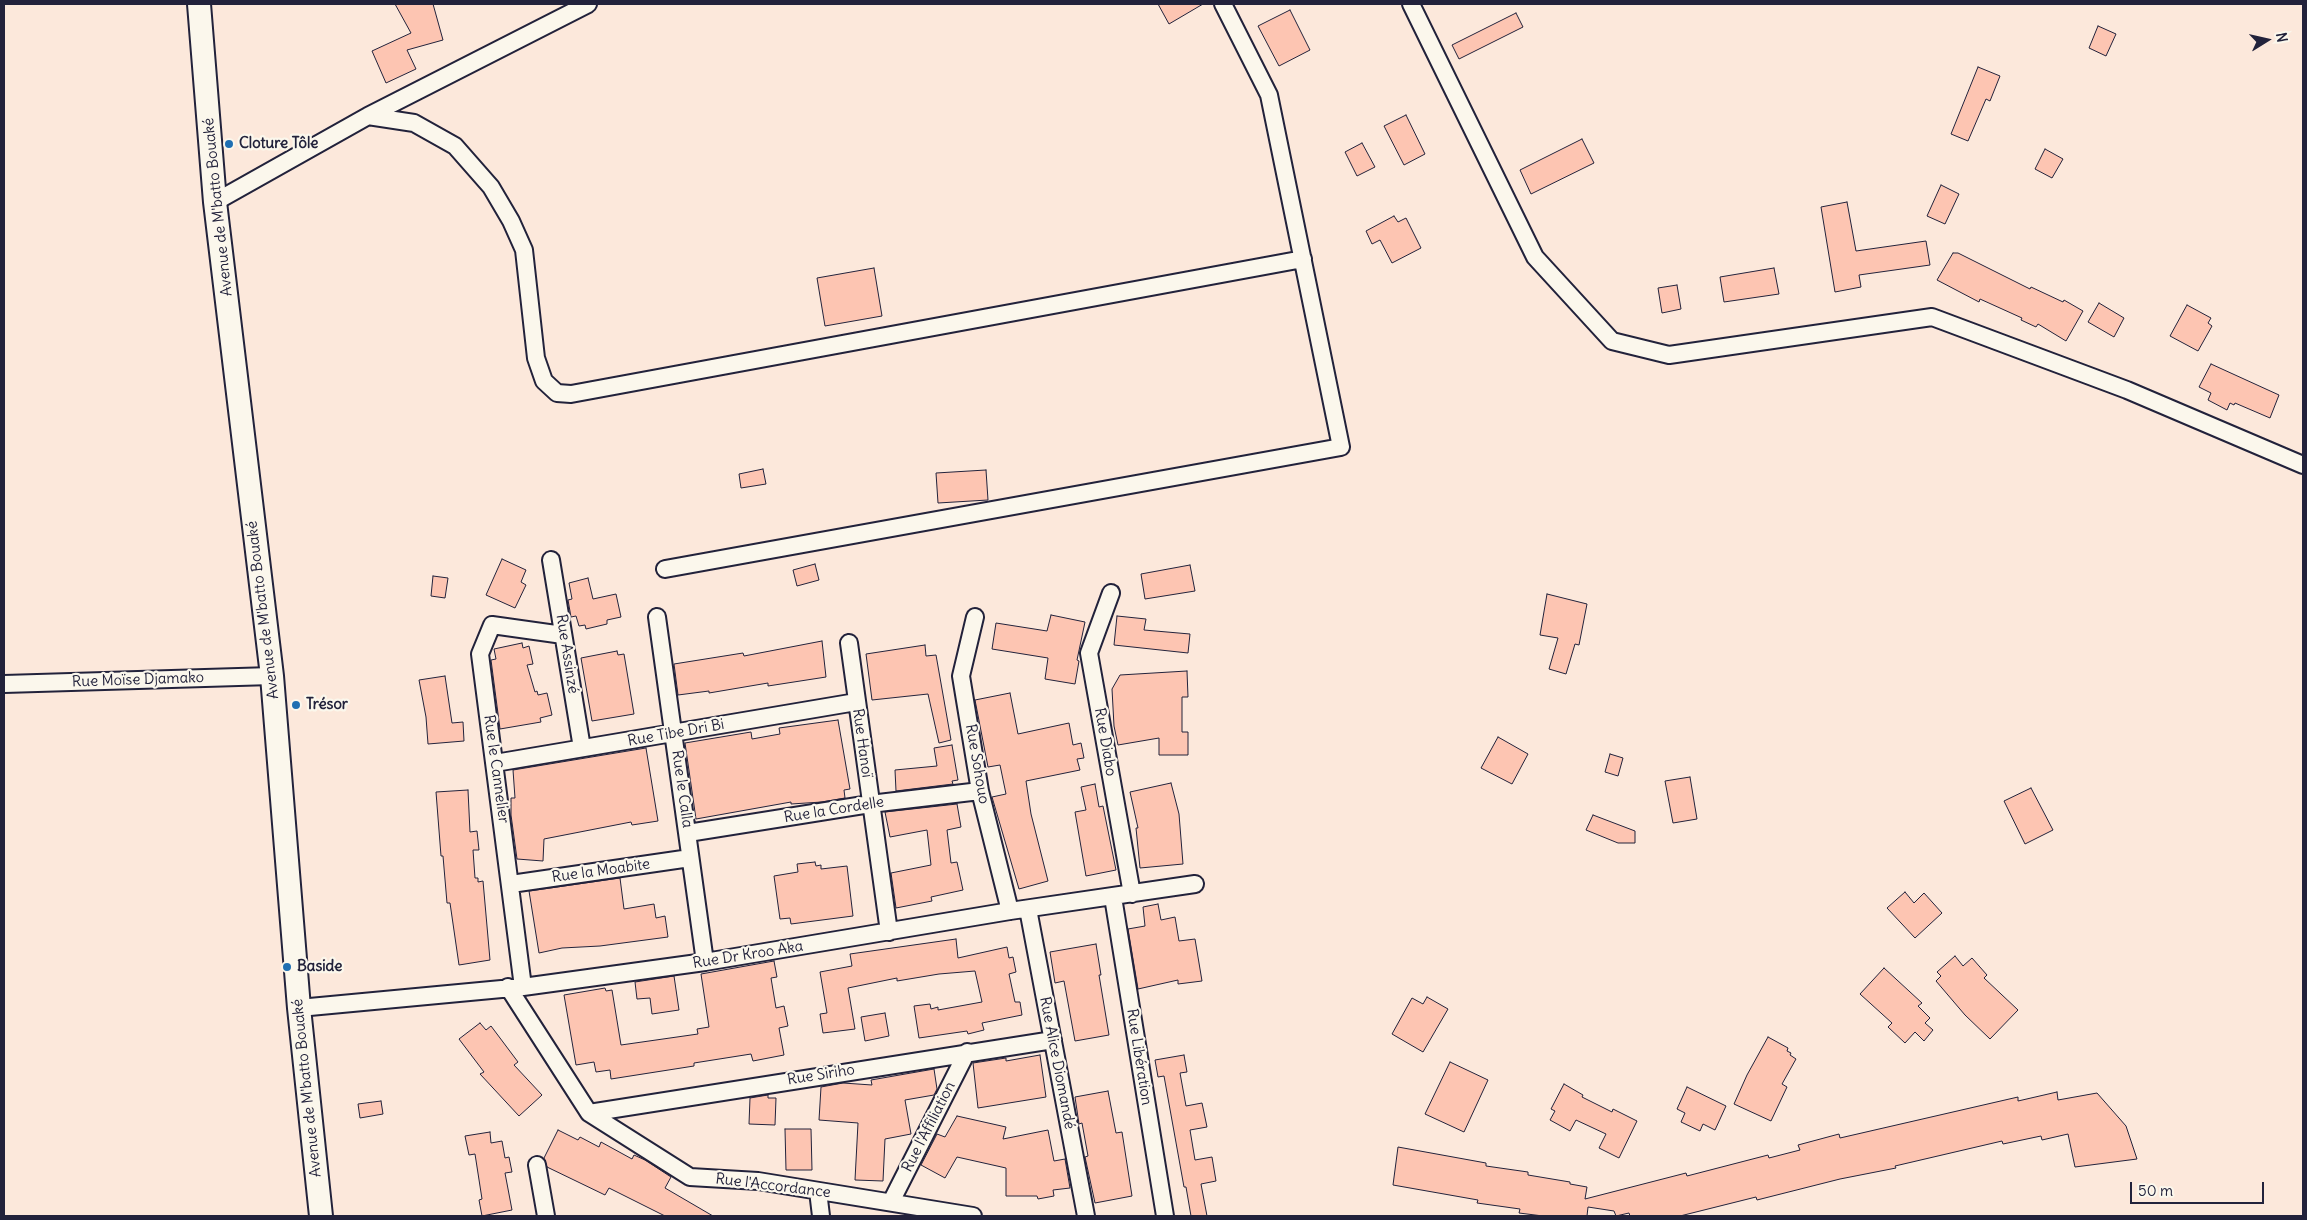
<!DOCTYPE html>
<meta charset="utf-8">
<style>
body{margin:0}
#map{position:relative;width:2307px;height:1220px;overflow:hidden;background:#fce8db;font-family:Delius,sans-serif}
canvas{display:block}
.frame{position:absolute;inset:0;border:5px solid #22223b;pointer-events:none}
.north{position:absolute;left:2242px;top:15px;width:50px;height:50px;-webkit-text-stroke:4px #fbf7ec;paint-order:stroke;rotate:80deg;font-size:14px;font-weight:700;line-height:20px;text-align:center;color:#22223b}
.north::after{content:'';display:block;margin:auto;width:18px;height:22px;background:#22223b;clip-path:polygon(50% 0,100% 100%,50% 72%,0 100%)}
.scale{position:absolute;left:2130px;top:1182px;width:134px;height:22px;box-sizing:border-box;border:2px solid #22223b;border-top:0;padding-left:6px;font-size:15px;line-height:18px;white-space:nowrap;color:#22223b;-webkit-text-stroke:4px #fbf7ec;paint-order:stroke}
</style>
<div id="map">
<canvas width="2307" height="1220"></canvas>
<div class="frame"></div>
<div class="north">N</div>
<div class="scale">50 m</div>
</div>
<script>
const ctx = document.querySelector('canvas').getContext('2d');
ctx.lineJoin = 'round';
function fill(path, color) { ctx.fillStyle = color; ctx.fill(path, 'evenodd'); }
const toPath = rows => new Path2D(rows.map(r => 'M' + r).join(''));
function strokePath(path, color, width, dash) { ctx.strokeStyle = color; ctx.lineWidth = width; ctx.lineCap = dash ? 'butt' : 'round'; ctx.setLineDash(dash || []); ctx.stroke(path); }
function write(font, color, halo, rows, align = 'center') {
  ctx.font = font + ' Delius,sans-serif'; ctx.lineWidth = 4.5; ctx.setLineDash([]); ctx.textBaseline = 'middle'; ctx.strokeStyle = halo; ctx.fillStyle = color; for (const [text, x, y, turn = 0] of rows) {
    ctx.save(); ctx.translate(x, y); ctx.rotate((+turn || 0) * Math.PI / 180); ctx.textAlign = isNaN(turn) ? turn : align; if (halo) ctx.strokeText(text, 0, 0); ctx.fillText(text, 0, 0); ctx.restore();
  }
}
const building = toPath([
 [395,4,433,4,443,40,407,50,416,69,386,83,372,51,411,33,395,4],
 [1158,4,1203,4,1169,24,1158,4],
 [1290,10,1310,50,1279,66,1258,26,1290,10],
 [1516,13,1523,27,1459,59,1452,45,1516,13],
 [2098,26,2116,34,2106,56,2089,48,2098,26],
 [1978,67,2000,76,1990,101,1986,99,1968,141,1951,134,1978,67],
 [1406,115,1425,154,1404,165,1384,126,1406,115],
 [1582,139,1594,163,1531,194,1520,170,1582,139],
 [1362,143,1375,167,1357,176,1345,152,1362,143],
 [2045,149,2063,159,2052,178,2035,169,2045,149],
 [1941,185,1959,194,1945,224,1927,216,1941,185],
 [1847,202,1856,251,1926,241,1930,265,1859,275,1861,287,1835,292,1821,207,1847,202],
 [1394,216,1398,222,1406,218,1421,248,1392,263,1380,240,1372,244,1366,231,1394,216],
 [1953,253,1958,253,2030,289,2031,287,2063,302,2064,300,2083,311,2066,341,2038,324,2036,327,2021,320,2022,318,1980,299,1979,302,1937,280,1953,253],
 [874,268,882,316,825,326,817,278,874,268],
 [1774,268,1779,294,1724,302,1720,277,1774,268],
 [1677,285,1681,309,1662,313,1658,288,1677,285],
 [2099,303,2124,318,2114,337,2088,322,2099,303],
 [2187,305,2211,318,2208,323,2212,326,2198,351,2170,336,2187,305],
 [2211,364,2279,395,2270,418,2235,403,2234,405,2230,403,2227,410,2208,400,2211,393,2199,387,2211,364],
 [763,469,766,484,741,488,739,474,763,469],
 [986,470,988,500,938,503,936,473,986,470],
 [502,559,526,570,521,582,526,585,515,608,486,595,502,559],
 [815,564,819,580,797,586,793,570,815,564],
 [1190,565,1195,591,1145,599,1141,574,1190,565],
 [433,576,448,578,445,598,431,596,433,576],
 [588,578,593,599,616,594,621,617,607,620,607,624,586,629,585,625,579,626,576,616,571,617,568,600,572,599,569,583,588,578],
 [1547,594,1587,604,1579,645,1575,644,1566,674,1549,669,1558,638,1540,635,1547,594],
 [1051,615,1085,622,1077,660,1079,661,1075,684,1045,679,1048,658,992,649,996,623,1047,631,1051,615],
 [1117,616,1146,619,1144,630,1190,634,1188,653,1114,645,1117,616],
 [822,641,826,677,768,686,768,683,709,693,709,691,678,695,674,664,743,653,744,656,822,641],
 [522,643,523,648,529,646,533,664,527,665,535,692,537,691,538,695,547,693,552,715,540,718,541,722,500,729,491,660,496,659,494,649,522,643],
 [925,645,926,656,936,655,951,740,939,743,928,694,872,700,866,654,925,645],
 [617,651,618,655,624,654,634,714,592,721,581,658,617,651],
 [1187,671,1188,697,1182,697,1182,732,1188,732,1188,755,1159,755,1159,738,1118,745,1114,726,1112,689,1120,675,1187,671],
 [445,676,452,723,463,722,464,741,428,744,426,717,419,680,445,676],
 [1010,693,1018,734,1069,723,1073,745,1081,743,1084,758,1077,759,1080,770,1026,781,1031,814,1048,881,1019,889,992,797,1006,794,1000,765,988,767,975,700,1010,693],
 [838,720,850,789,844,790,845,798,822,802,791,804,791,802,696,819,685,743,751,732,752,739,780,734,779,728,838,720],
 [1498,737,1528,754,1512,784,1481,768,1498,737],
 [952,745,958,780,952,781,953,784,896,791,895,770,937,766,934,748,952,745],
 [646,748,658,821,632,825,631,822,544,839,543,861,517,859,511,815,511,798,515,798,513,770,646,748],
 [1610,754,1623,758,1618,776,1605,772,1610,754],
 [1690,777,1697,819,1673,823,1665,781,1690,777],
 [1171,783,1179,814,1183,864,1140,868,1136,828,1138,828,1130,792,1171,783],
 [1095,784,1099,807,1103,806,1116,870,1086,876,1075,812,1086,810,1081,787,1095,784],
 [2031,788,2053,830,2025,844,2004,801,2031,788],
 [468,790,470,832,477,831,479,850,473,850,475,878,478,878,478,882,483,881,490,960,459,965,450,903,447,903,443,856,441,856,436,792,468,790],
 [957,804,961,827,947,830,951,863,957,862,963,890,931,897,932,901,896,908,891,873,931,865,927,830,890,837,885,812,957,804],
 [1593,815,1635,831,1635,843,1618,843,1586,830,1593,815],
 [815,862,816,866,821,865,821,869,847,866,853,916,791,924,790,918,780,919,774,876,798,872,797,864,815,862],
 [620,878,624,909,654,904,656,918,665,916,668,937,600,946,562,948,539,953,529,891,620,878],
 [1905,892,1914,903,1924,893,1942,913,1915,938,1887,908,1905,892],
 [1158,904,1161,920,1175,917,1179,941,1195,939,1202,981,1178,984,1178,980,1138,989,1128,929,1145,926,1143,907,1158,904],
 [956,939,958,958,1007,947,1009,958,1013,957,1016,972,1009,974,1015,1002,1020,1002,1022,1015,982,1023,984,1030,968,1034,967,1031,919,1038,914,1006,930,1004,931,1009,938,1007,938,1010,982,1002,975,971,939,974,897,981,897,978,848,988,855,1029,823,1033,820,1014,827,1013,820,972,852,966,850,954,956,939],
 [1096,944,1101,975,1099,975,1109,1035,1075,1041,1064,981,1055,983,1050,952,1096,944],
 [1955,956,1963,966,1972,958,1987,975,1984,978,2018,1010,1990,1039,1965,1015,1936,981,1941,976,1937,972,1955,956],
 [774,961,777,977,771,978,776,1008,784,1006,788,1026,779,1028,784,1055,753,1061,751,1054,694,1063,694,1066,611,1079,610,1070,596,1072,594,1062,576,1065,564,995,605,988,606,991,612,990,621,1045,698,1034,697,1029,709,1027,701,974,774,961],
 [1884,968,1922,1003,1918,1006,1930,1018,1925,1023,1933,1030,1924,1041,1915,1032,1905,1043,1888,1027,1892,1023,1860,994,1884,968],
 [674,976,679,1010,652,1014,650,998,637,999,635,982,674,976],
 [1427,997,1448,1009,1423,1052,1392,1034,1412,998,1423,1004,1427,997],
 [885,1013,889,1036,865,1041,861,1017,885,1013],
 [480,1023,486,1030,491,1026,518,1062,514,1065,542,1095,519,1116,480,1074,484,1072,459,1039,480,1023],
 [1768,1037,1788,1048,1787,1051,1791,1053,1790,1055,1796,1059,1782,1084,1787,1087,1771,1121,1734,1104,1747,1075,1768,1037],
 [1040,1055,1046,1097,978,1108,973,1063,1006,1058,1006,1061,1040,1055],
 [1184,1055,1187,1072,1180,1073,1186,1106,1202,1103,1207,1127,1190,1130,1195,1160,1212,1157,1216,1181,1201,1184,1207,1216,1191,1216,1186,1187,1184,1187,1164,1076,1158,1077,1155,1060,1184,1055],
 [1450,1062,1488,1080,1464,1132,1425,1114,1450,1062],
 [934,1069,937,1089,934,1095,905,1100,911,1134,885,1139,883,1181,855,1180,858,1123,819,1120,821,1087,843,1083,872,1085,871,1080,934,1069],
 [1564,1084,1583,1095,1582,1097,1612,1112,1613,1109,1637,1121,1619,1158,1599,1148,1606,1134,1576,1120,1570,1131,1550,1120,1555,1111,1551,1109,1564,1084],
 [1687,1087,1726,1106,1715,1130,1703,1124,1700,1131,1681,1122,1685,1113,1677,1109,1687,1087],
 [1108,1091,1116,1133,1122,1132,1132,1196,1095,1203,1085,1157,1088,1156,1082,1123,1079,1124,1075,1097,1108,1091],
 [2057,1092,2058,1100,2097,1093,2126,1126,2137,1159,2075,1167,2068,1134,2042,1140,2041,1136,2003,1144,2002,1141,1895,1166,1896,1168,1840,1179,1757,1200,1756,1197,1680,1216,1630,1216,1629,1213,1616,1216,1614,1211,1588,1207,1587,1216,1543,1216,1519,1213,1520,1209,1477,1203,1478,1200,1393,1185,1398,1147,1486,1163,1486,1166,1528,1172,1528,1175,1570,1182,1570,1184,1587,1187,1585,1199,1686,1173,1687,1176,1768,1155,1769,1158,1800,1150,1798,1145,1839,1134,1840,1138,2018,1097,2018,1101,2057,1092],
 [768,1095,768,1098,776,1098,775,1125,749,1124,750,1098,768,1095],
 [381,1101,383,1114,360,1118,358,1104,381,1101],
 [957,1116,1006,1127,1003,1139,1048,1130,1054,1161,1065,1159,1070,1188,1053,1190,1054,1196,1038,1199,1037,1196,1006,1196,1006,1168,957,1157,945,1178,921,1165,937,1134,945,1137,957,1116],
 [785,1129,811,1129,812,1170,786,1170,785,1129],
 [558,1130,578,1140,580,1137,599,1147,601,1142,632,1159,634,1155,645,1160,671,1177,665,1188,713,1216,665,1216,609,1188,605,1195,547,1167,544,1158,558,1130],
 [490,1132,491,1143,502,1141,505,1158,509,1157,512,1172,505,1173,512,1210,482,1216,479,1200,482,1199,475,1154,469,1155,465,1136,490,1132]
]);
fill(building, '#fdc5b2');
strokePath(building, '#22223b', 1);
const street = toPath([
 [1411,4,1535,257,1612,341,1669,355,1932,317,2127,390,2303,465],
 [368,116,414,123,455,146,491,187,511,221,524,250,536,358,544,381,557,393,571,394,1303,259],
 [215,202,368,116,588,4],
 [551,560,582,748],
 [665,569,1341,447,1269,95,1223,4],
 [1111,593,1089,653,1132,894],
 [657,617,705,962],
 [975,617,961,676,980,791,1010,911],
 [849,643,889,932],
 [4,684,272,676],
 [495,763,856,702],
 [688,833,870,804,980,791],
 [511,884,690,858],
 [1113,897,1165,1216],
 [1028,909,1086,1216],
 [508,987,589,1113,690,1177,758,1181,973,1216],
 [523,987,480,654,492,625,563,635],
 [299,1008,523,987,705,962,1010,911,1195,884],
 [589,1113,1053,1040],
 [537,1165,546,1216],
 [818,1191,821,1216],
 [891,1202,967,1052]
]);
const secondary = toPath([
 [199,4,215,202,272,676,299,1008,321,1216]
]);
strokePath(street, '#22223b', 20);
strokePath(secondary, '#22223b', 26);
strokePath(street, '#fbf7ec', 16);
strokePath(secondary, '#fbf7ec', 22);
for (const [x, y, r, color] of [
 [229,144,5,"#1f6fb2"],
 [296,705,5,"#1f6fb2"],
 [287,967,5,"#1f6fb2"]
]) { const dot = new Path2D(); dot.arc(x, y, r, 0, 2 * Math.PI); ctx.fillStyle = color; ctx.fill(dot); strokePath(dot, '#fbf7ec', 2); }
write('bold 15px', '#22223b', '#fbf7ec', [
 ["Cloture Tôle",239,144],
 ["Trésor",306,705],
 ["Baside",297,967]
], 'left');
write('15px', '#22223b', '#fbf7ec', [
 ["Avenue de M'batto Bouaké",218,207,-96],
 ["Avenue de M'batto Bouaké",263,610,-97],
 ["Rue Assinzé",567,654,81],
 ["Rue Moïse Djamako",138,680,-2],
 ["Rue Tibe Dri Bi",676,733,-10],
 ["Rue Diabo",1105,742,80],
 ["Rue Hanoï",862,743,82],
 ["Rue Sohouo",977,764,80],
 ["Rue le Cannelier",496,769,82],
 ["Rue le Calla",682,789,82],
 ["Rue la Cordelle",834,810,-9],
 ["Rue la Moabite",601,871,-8],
 ["Rue Dr Kroo Aka",748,955,-9],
 ["Rue Libération",1139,1057,81],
 ["Rue Alice Diomandé",1057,1063,79],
 ["Rue Siriho",821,1075,-9],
 ["Avenue de M'batto Bouaké",307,1088,-96],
 ["Rue l'Affiliation",929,1127,-63],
 ["Rue l'Accordance",773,1186,7]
]);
</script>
